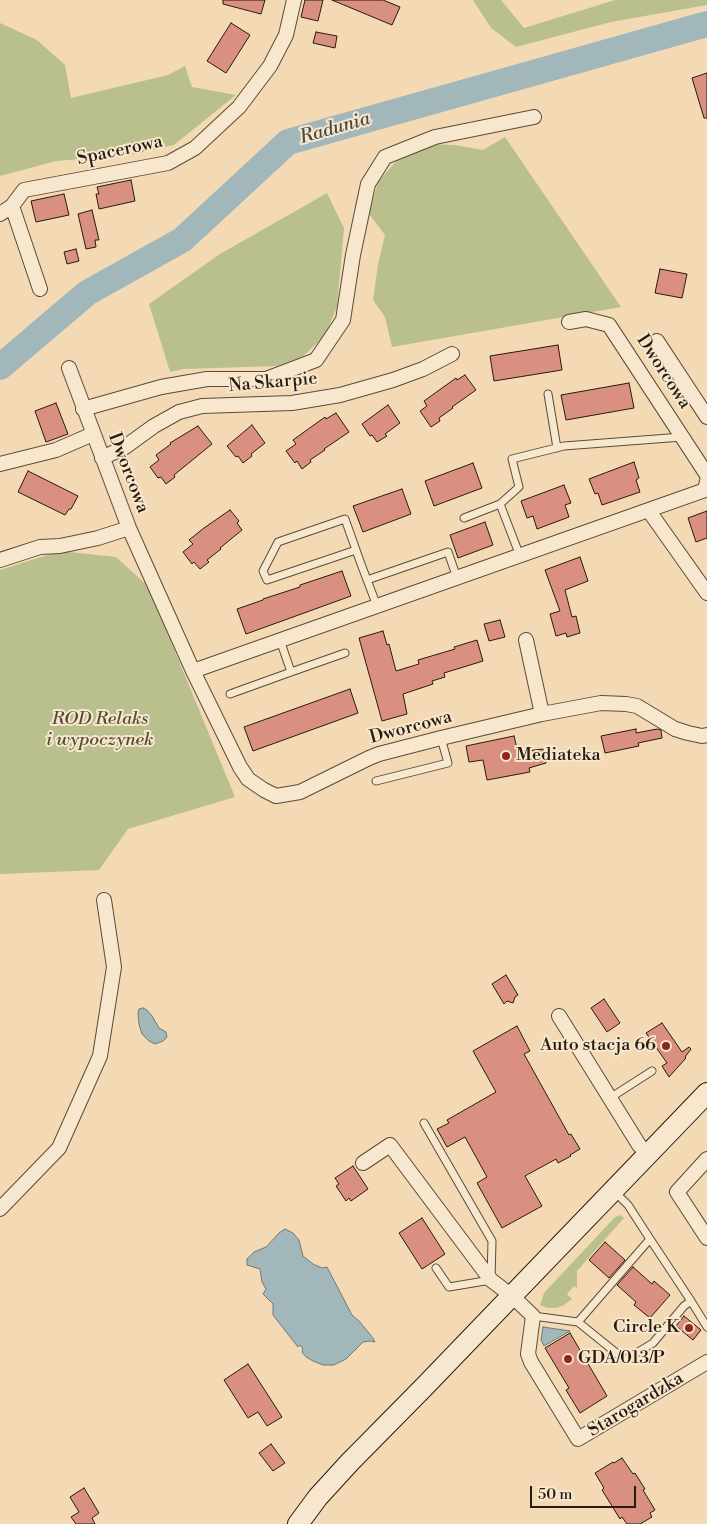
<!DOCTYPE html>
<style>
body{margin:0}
#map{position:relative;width:707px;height:1524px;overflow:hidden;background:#f3dab5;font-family:"Libre Bodoni",serif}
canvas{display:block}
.scale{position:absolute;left:530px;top:1486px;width:106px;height:22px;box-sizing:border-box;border:2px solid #281b0d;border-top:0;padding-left:6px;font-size:15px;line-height:18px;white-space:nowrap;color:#281b0d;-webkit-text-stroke:4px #f7e7cf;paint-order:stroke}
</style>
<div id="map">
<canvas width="707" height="1524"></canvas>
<div class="scale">50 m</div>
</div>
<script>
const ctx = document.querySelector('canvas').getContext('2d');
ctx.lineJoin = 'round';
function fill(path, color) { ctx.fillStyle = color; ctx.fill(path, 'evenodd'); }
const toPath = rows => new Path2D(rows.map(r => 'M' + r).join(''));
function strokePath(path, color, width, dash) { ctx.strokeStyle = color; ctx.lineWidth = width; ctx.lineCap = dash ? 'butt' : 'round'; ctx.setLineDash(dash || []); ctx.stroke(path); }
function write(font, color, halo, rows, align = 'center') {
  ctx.font = font + ' "Libre Bodoni",serif'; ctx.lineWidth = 4; ctx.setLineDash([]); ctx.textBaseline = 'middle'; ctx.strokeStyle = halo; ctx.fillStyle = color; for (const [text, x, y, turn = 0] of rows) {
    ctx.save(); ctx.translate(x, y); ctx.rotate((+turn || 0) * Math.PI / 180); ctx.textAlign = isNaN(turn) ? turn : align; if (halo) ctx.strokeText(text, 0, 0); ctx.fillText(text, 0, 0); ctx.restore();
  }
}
fill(toPath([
 [473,0,501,0,524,28,615,0,707,0,707,5,611,22,516,47,491,28],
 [0,23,37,40,65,65,71,98,168,75,185,66,192,87,236,95,174,145,130,155,56,161,0,176],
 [505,137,621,307,392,347,385,317,373,300,378,264,385,235,369,214,378,182,397,160,430,144,455,145,483,150],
 [327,193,344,228,337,307,325,336,302,357,277,366,184,369,170,372,149,304,220,254],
 [60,551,116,557,148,586,235,797,128,829,99,870,0,874,0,570],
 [621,1215,624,1218,577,1271,577,1288,574,1286,567,1294,572,1299,564,1305,556,1308,548,1308,540,1305,544,1293,615,1217]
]), '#b9c08e');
const water = toPath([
 [143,1008,147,1010,152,1016,159,1028,166,1032,167,1037,163,1041,155,1044,149,1041,142,1034,139,1024,138,1014,139,1009,143,1008],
 [285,1229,293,1233,299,1240,303,1256,313,1264,322,1268,327,1267,352,1315,359,1321,373,1338,375,1342,370,1341,363,1342,346,1359,334,1365,323,1365,313,1361,306,1357,302,1352,303,1349,300,1345,298,1347,273,1315,273,1304,263,1294,266,1289,262,1282,260,1269,247,1265,247,1259,254,1252,266,1247,279,1233,285,1229],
 [543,1327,570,1331,544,1346,541,1340,543,1327]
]);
fill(water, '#a2b7ba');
strokePath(water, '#717975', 1);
strokePath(toPath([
 [0,367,87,293,182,240,288,142,707,24]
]), '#a2b7ba', 26);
const building = toPath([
 [223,0,265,0,261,14,223,4,223,0],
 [305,0,323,0,318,21,301,17,305,0],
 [332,0,383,0,400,7,392,25,332,0],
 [231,23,250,35,226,73,207,61,231,23],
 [316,32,337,36,335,48,313,43,316,32],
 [707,73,707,118,704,118,692,78,707,73],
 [131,180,135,201,99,209,96,194,99,194,97,187,131,180],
 [64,194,69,215,36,222,31,201,64,194],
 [92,210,99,240,95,240,96,247,86,249,78,214,92,210],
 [76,249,79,261,67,264,64,252,76,249],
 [660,269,687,274,682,298,655,293,660,269],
 [558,345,562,370,494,381,490,356,558,345],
 [465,375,476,390,452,407,453,408,439,418,440,421,431,427,420,411,427,406,424,401,456,378,457,380,465,375],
 [629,383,634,408,566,420,561,395,629,383],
 [56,403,68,434,46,442,35,411,56,403],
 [388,405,400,423,385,434,387,436,377,442,372,435,370,436,362,424,388,405],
 [336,413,349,432,324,449,325,450,310,460,311,462,302,469,297,461,295,463,286,451,296,444,293,440,325,417,326,419,336,413],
 [252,425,265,443,251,454,252,456,243,463,238,456,236,457,227,446,252,425],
 [198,426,212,444,174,475,175,477,166,484,161,477,158,478,150,467,159,460,156,455,171,444,170,443,198,426],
 [634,462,639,478,636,480,640,492,602,505,598,493,595,494,589,479,634,462],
 [473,463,482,488,434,506,425,481,473,463],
 [28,471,78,496,71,509,69,509,65,515,18,492,28,471],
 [564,485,571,503,565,505,569,517,537,529,533,516,527,518,521,501,564,485],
 [402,489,411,514,363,532,353,506,402,489],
 [230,510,239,521,237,523,242,530,220,548,221,549,207,560,209,562,200,569,194,562,192,564,183,552,193,544,189,540,204,528,230,510],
 [707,511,707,538,696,542,688,518,707,511],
 [485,522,493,545,458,558,450,535,485,522],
 [580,557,588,581,565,590,572,617,576,616,580,633,567,637,566,633,556,636,550,614,560,611,545,570,580,557],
 [342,571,351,596,246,634,237,609,263,600,263,599,300,587,300,585,342,571],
 [500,620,505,637,489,641,484,624,500,620],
 [383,631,387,645,389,644,396,671,419,664,418,660,455,649,454,647,477,640,483,661,444,673,445,677,432,681,433,684,403,694,407,714,382,721,359,638,383,631],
 [350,689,358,713,253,751,244,727,350,689],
 [636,729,636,733,657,729,661,730,662,738,638,743,639,746,605,753,601,736,636,729],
 [514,736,518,752,543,749,546,763,529,768,530,772,487,780,483,760,469,762,466,746,514,736],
 [506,975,518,995,515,997,513,1003,507,1001,504,1004,492,984,506,975],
 [604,999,620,1023,607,1032,591,1008,604,999],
 [662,1023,682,1052,689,1047,691,1049,685,1057,686,1058,669,1077,662,1066,667,1063,646,1033,662,1023],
 [517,1026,530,1051,524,1054,569,1135,571,1134,580,1149,570,1155,571,1156,558,1163,556,1159,525,1176,542,1206,502,1228,477,1183,487,1177,465,1137,447,1147,437,1129,449,1123,447,1120,496,1092,473,1051,517,1026],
 [353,1166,368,1189,351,1201,349,1198,346,1201,336,1186,339,1184,335,1178,353,1166],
 [422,1218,445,1254,422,1269,399,1233,422,1218],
 [605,1242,625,1260,609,1278,589,1260,605,1242],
 [633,1267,652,1284,654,1281,670,1295,650,1318,634,1305,636,1302,617,1285,633,1267],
 [684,1316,701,1330,693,1340,676,1326,684,1316],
 [570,1333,607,1396,580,1413,566,1390,569,1388,545,1348,570,1333],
 [248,1364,282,1417,267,1426,258,1412,248,1418,224,1380,248,1364],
 [271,1444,285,1463,273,1471,259,1453,271,1444],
 [622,1458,633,1474,635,1473,645,1489,643,1490,655,1510,650,1513,652,1517,640,1524,627,1524,622,1517,620,1519,602,1490,604,1488,595,1473,613,1462,614,1463,622,1458],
 [84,1488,99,1513,92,1518,95,1524,76,1524,71,1517,79,1512,70,1497,84,1488]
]);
fill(building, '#d99081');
strokePath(building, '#281b0d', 1);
const service = toPath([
 [548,394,557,448],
 [500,504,519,487,512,459,564,446,682,437],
 [464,518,500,504,520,556],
 [356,550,267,580,263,571,278,542,345,519,361,564,377,606],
 [367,580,448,552,457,578],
 [291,672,345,653],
 [230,694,291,672,280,640],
 [376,781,448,763,441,738],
 [610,1098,652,1071],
 [424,1123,492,1241,491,1280,449,1287,436,1268],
 [691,1301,707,1327],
 [533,1316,578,1322,650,1239,628,1205,615,1192],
 [578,1322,625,1360,653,1343,684,1306,691,1301,650,1239]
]);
const minor = toPath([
 [12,206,40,289],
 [0,214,12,206,24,190,168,163,195,148,239,107,270,66,286,35,294,0],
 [569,322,586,319,609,325,707,475],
 [657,341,707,417],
 [69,368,129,528,193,671,240,767,248,779,264,790,276,796,300,792,369,758,379,754,441,738,542,714,601,703,626,704,637,706,675,729,688,733,702,736,707,735],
 [83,409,161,387,207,379,266,379,316,360,343,320,353,255,368,184,385,157,435,137,534,117],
 [102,458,125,447,154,426,179,412,202,406,292,403,340,395,393,380,423,369,452,354],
 [0,464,56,450,93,434],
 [649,511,707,593],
 [0,560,40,547,60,546,98,538,129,528],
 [526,640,542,714],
 [193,671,705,490,707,481],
 [559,1016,639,1145,649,1155],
 [707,1159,677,1192,707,1238],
 [363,1163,390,1145,491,1280,512,1296,533,1316,528,1354,531,1362,578,1439,707,1362],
 [0,1209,59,1148,100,1056,114,967,104,900]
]);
const secondary = toPath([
 [298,1524,318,1497,350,1462,424,1387,707,1093]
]);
strokePath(service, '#5b4b37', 9);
strokePath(minor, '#5b4b37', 16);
strokePath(secondary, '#281b0d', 22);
strokePath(service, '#f7e7cf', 7);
strokePath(minor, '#f7e7cf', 14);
strokePath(secondary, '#f7e7cf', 20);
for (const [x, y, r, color] of [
 [506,756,5,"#8f2418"],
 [666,1046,5,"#8f2418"],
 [689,1328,5,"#8f2418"],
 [568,1359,5,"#8f2418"]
]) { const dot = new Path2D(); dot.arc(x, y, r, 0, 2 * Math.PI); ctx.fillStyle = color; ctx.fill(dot); strokePath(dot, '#f7e7cf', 2); }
write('18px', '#281b0d', '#f7e7cf', [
 ["Spacerowa",120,151,-12],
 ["Dworcowa",663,372,57],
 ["Na Skarpie",273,383,-5],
 ["Dworcowa",128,473,69],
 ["Dworcowa",411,728,-15],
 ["Starogardzka",636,1405,-31]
]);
write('italic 18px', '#544d34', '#f7e7cf', [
 ["ROD Relaks",100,720],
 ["i wypoczynek",100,741]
]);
write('18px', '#281b0d', '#f7e7cf', [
 ["Mediateka",516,756],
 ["Auto stacja 66",656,1046,"right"],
 ["Circle K",679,1328,"right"],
 ["GDA/013/P",578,1359]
], 'left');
write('italic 19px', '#4d4a41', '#f7e7cf', [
 ["Radunia",335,129,-16]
]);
</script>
